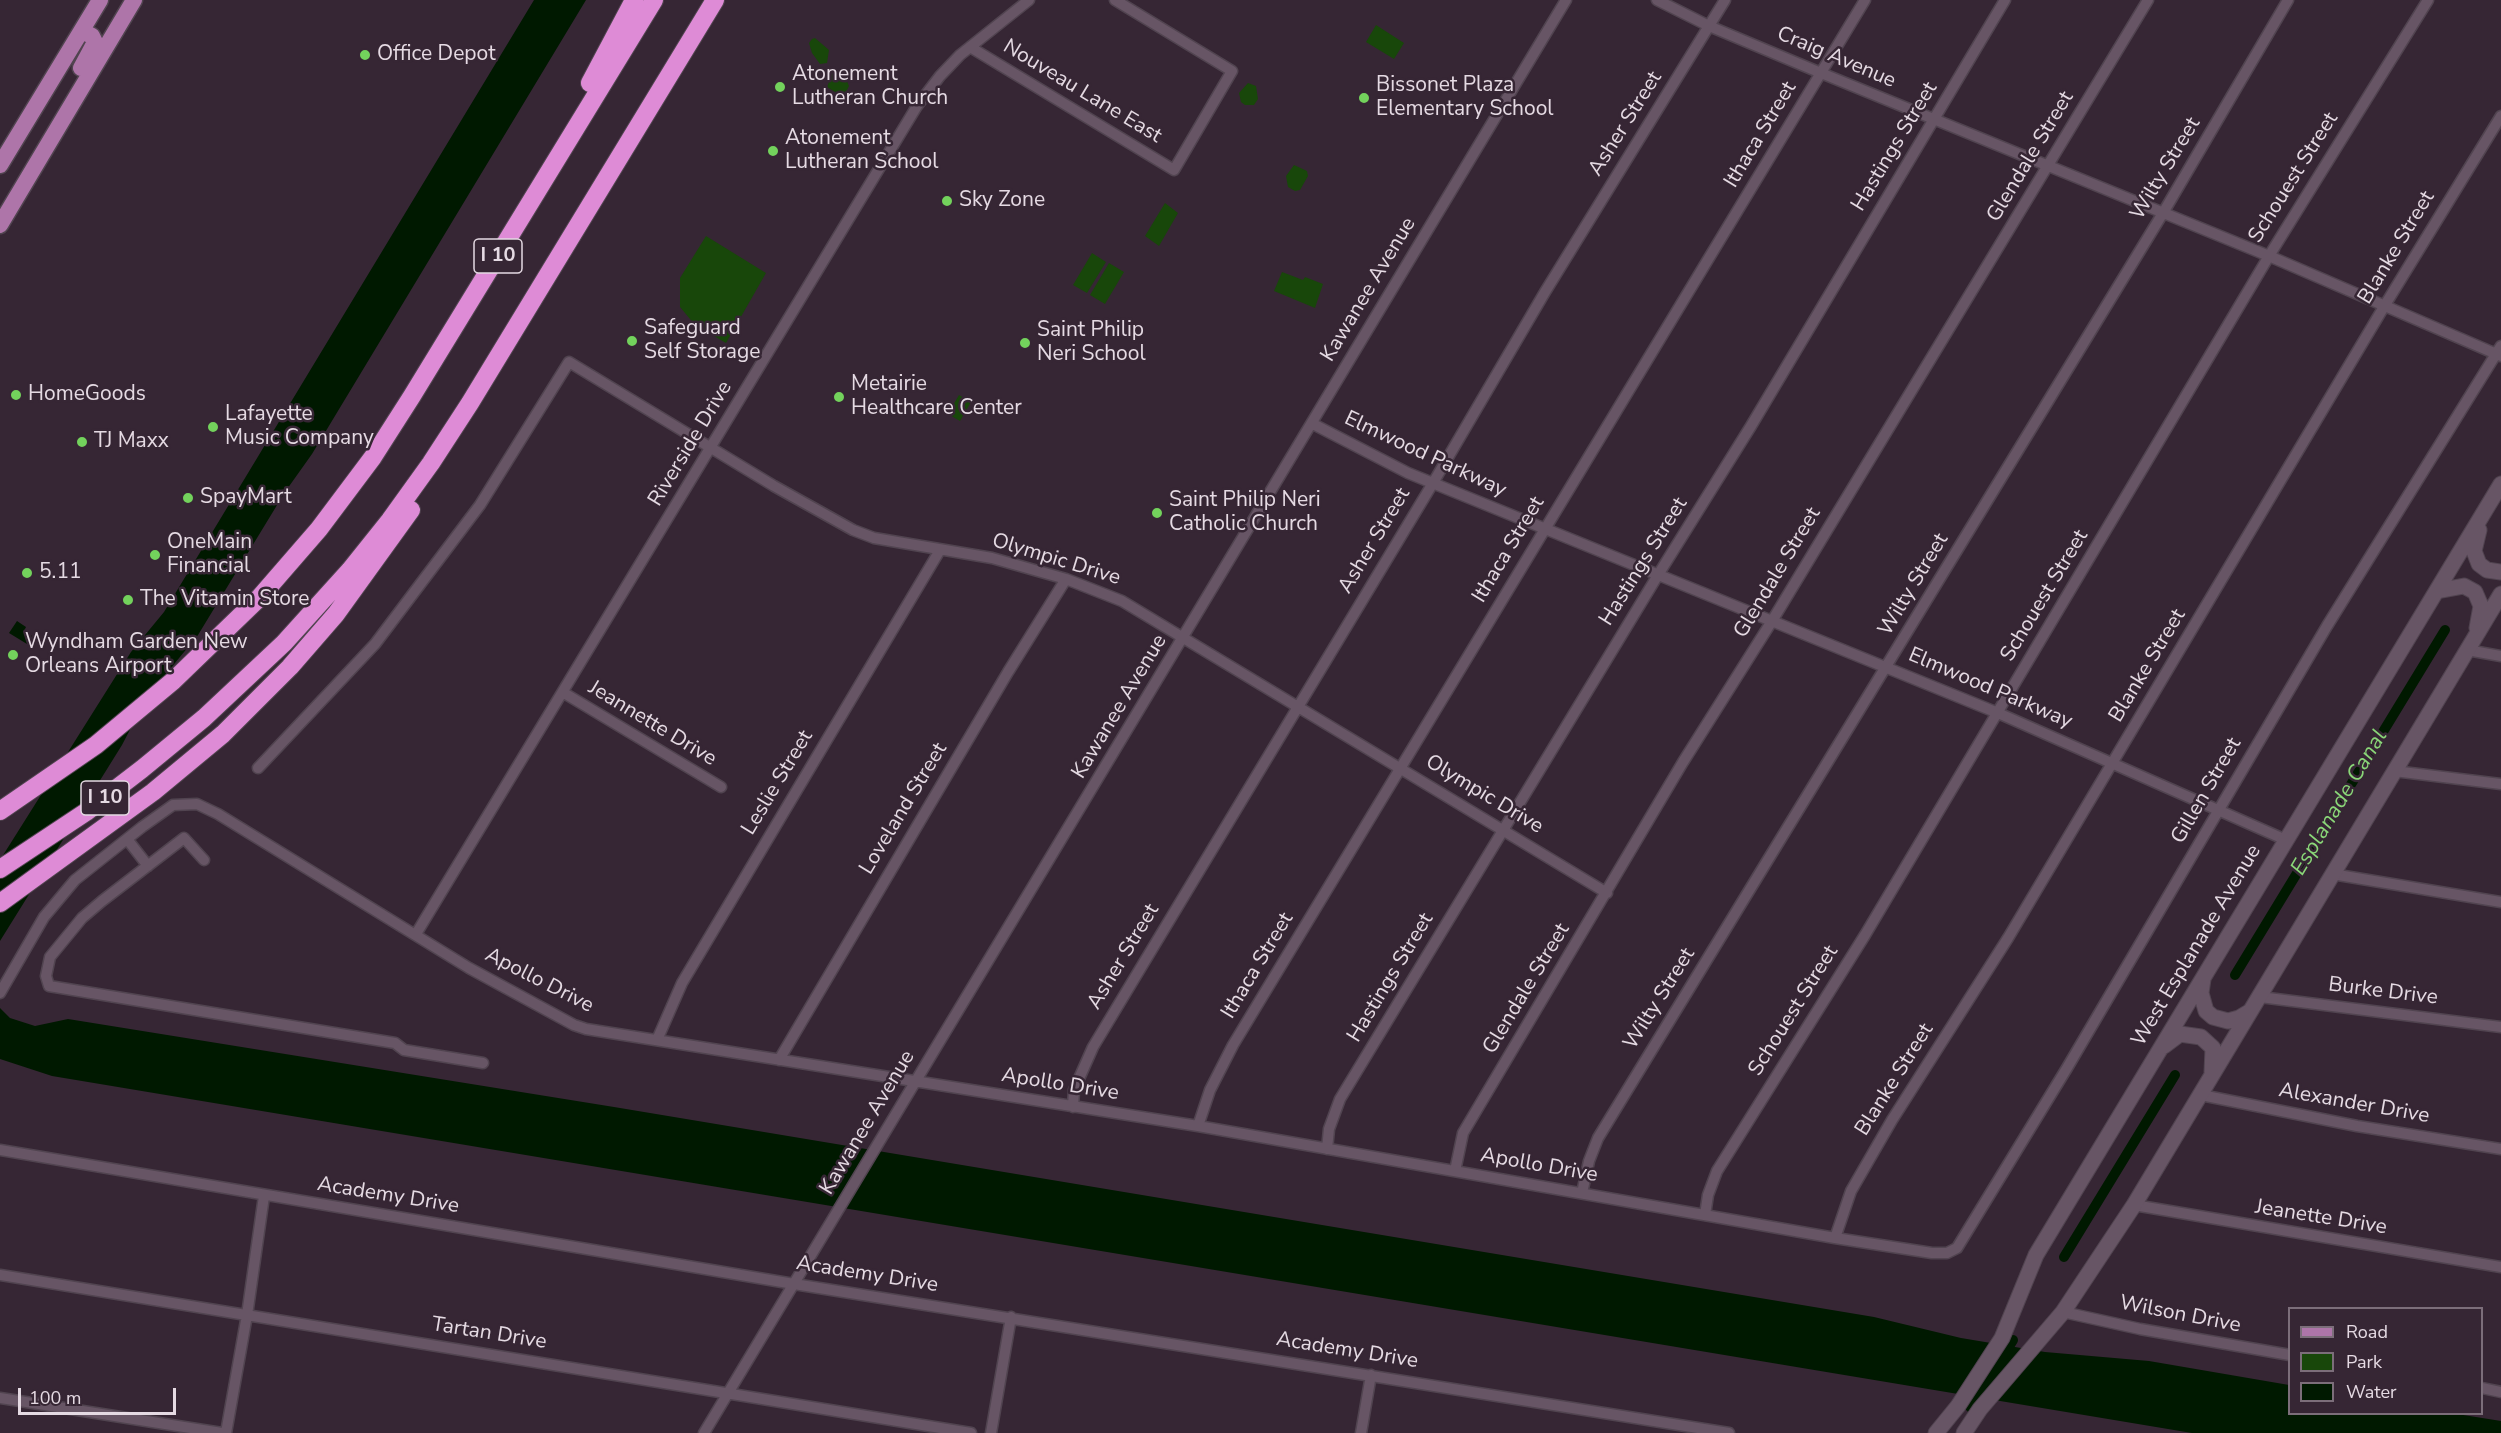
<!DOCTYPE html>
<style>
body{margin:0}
#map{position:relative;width:2501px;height:1433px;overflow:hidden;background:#362634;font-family:"Nunito Sans",sans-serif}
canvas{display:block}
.legend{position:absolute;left:2288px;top:1307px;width:195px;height:108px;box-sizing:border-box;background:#362634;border:2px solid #7c6e7a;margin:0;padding:8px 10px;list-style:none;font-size:18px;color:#e5dae3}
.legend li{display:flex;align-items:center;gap:12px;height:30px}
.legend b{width:30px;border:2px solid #7c6e7a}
.scale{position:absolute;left:18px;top:1388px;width:158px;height:27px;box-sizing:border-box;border:3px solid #e5dae3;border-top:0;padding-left:8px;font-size:18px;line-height:21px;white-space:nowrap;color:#e5dae3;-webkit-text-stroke:4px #362634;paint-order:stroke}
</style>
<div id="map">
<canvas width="2501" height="1433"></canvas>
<ul class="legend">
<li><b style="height:8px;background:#ae75a9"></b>Road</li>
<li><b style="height:16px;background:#18470a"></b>Park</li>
<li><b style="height:16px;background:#001900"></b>Water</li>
</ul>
<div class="scale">100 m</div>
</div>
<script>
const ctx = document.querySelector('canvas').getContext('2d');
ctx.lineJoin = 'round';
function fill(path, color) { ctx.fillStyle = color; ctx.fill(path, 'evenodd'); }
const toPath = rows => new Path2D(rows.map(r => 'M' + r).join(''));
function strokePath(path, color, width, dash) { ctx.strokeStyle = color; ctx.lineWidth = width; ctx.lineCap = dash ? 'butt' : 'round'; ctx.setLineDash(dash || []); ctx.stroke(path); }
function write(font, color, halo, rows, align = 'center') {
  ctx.font = font + ' "Nunito Sans",sans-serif'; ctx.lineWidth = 5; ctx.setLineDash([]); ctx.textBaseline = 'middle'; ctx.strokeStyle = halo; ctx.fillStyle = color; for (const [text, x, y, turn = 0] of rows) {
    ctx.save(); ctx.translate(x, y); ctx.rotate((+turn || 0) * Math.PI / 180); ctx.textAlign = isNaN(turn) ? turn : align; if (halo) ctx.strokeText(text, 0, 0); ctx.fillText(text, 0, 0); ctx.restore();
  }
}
fill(toPath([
 [1376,25,1404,43,1394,59,1366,42],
 [815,38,829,50,827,63,820,64,812,53,809,43,812,39],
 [835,72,845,77,849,86,845,94,840,95,827,87,832,74],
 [1248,83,1256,86,1258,99,1254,105,1245,105,1241,102,1239,93],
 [1294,165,1307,171,1308,176,1300,190,1295,191,1288,187,1286,176],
 [1165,203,1178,213,1159,246,1145,236],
 [706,236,766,273,726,343,695,325,680,307,680,278],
 [1092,253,1106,262,1087,293,1073,285],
 [1109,263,1124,272,1105,304,1090,295],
 [1282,272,1303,280,1305,277,1323,284,1315,308,1274,291],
 [959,395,971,402,960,421,948,414]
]), '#18470a');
fill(toPath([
 [534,0,586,0,312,454,285,492,198,635,147,697,122,745,0,941,0,860,131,652,164,612],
 [17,621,26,627,24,631,32,636,27,644,9,633],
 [0,1008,10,1018,35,1026,68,1019,614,1107,1874,1317,1961,1338,2045,1352,2149,1361,2289,1385,2290,1414,2457,1414,2501,1421,2501,1433,2192,1433,52,1076,0,1059]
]), '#001900');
strokePath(toPath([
 [2235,975,2445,630],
 [2064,1257,2175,1075],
 [2003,1356,2013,1340],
 [1970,1407,1983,1387]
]), '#001900', 10);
const street = toPath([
 [1657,0,1709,26,1821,73,2269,256,2501,356],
 [970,47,1174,170,1232,71,1115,0],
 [1313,424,1408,473,1998,713,2286,840],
 [2467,650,2501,656],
 [564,693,721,787],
 [258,768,375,644,480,505,569,362,774,486,853,530,874,538,992,558,1066,579,1122,601,1607,893],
 [2394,771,2501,784],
 [127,839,148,866],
 [204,860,184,838,102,901,82,918,50,957,46,976,49,986,395,1043,404,1050,483,1063],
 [2332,874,2501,902],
 [416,934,917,106,940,76,960,55,1029,0],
 [0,993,44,917,75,880,142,827,173,805,197,804,218,814,469,968,574,1025,586,1029,1198,1126,1835,1238,1932,1253,1947,1253,1957,1248,2067,1068,2327,626,2501,346],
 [2260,997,2501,1027],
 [657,1040,682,983,940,550],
 [779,1060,1008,672,1066,579],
 [2201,1095,2357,1126,2501,1149],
 [1073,1107,1074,1090,1093,1047,1433,483,1545,292,1725,0],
 [1198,1126,1210,1090,1233,1045,1865,0],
 [1327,1149,1329,1129,1340,1099,1658,575,1751,426,2005,0],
 [0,1150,794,1284,1729,1433],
 [1455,1171,1463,1133,1683,762,1772,621,2148,0],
 [1582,1193,1589,1161,1598,1138,2163,213,2288,0],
 [2134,1205,2501,1267],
 [1705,1215,1708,1195,1717,1171,1865,935,2269,256,2428,0],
 [1835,1238,1851,1191,1892,1120,2008,938,2385,305,2501,116],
 [0,1275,971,1433],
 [2063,1312,2140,1329,2290,1355],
 [2482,1388,2501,1392],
 [0,1398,222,1433],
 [226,1433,247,1315,264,1196],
 [704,1433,1566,0],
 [991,1433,1011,1317],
 [1361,1433,1371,1375]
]);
const secondary = toPath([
 [2479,530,2474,551,2479,564,2487,570,2501,572],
 [2437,591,2464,586,2475,592,2481,606,2477,628],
 [2203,979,2201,993,2206,1011,2213,1017,2228,1021,2239,1018,2249,1012],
 [2164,1046,2180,1034,2201,1037,2213,1048,2212,1072],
 [1936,1433,1958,1406,2002,1338,2036,1255,2501,484],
 [1964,1433,1980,1409,2063,1312,2134,1205,2501,594]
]);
const primary = toPath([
 [81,68,95,42,92,36,82,31],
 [0,165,100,0],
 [0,225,134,0]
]);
const highway = toPath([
 [590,83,634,0],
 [0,811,96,745,173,681,260,597,319,529,373,457,412,396,654,0],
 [0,869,86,812,142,769,204,718,284,643,350,570,390,520,431,463,470,403,715,0],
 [0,903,153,792,223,734,290,667,336,614,411,510]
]);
strokePath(street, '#514450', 13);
strokePath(secondary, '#514450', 17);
strokePath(primary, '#514450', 19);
strokePath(highway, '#514450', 20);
strokePath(street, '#675565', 10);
strokePath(secondary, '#675565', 15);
strokePath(primary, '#ae75a9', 16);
strokePath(highway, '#de8bd6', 18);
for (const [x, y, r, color] of [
 [365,55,6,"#73d25c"],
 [780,87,6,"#73d25c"],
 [1364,98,6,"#73d25c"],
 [773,151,6,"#73d25c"],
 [947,201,6,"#73d25c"],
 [632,341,6,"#73d25c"],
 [1025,343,6,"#73d25c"],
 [16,395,6,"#73d25c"],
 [839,397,6,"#73d25c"],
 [213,427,6,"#73d25c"],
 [82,442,6,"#73d25c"],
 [188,498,6,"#73d25c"],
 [1157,513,6,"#73d25c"],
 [155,555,6,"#73d25c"],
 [27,573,6,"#73d25c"],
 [128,600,6,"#73d25c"],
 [13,655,6,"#73d25c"]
]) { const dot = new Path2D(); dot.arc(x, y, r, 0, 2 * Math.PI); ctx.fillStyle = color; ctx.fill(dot); strokePath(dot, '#362634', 2); }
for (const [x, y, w] of [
 [498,256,48],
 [105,798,48]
]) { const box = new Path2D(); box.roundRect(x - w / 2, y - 17, w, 34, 4.5); ctx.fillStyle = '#362634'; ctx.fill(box); strokePath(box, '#e5dae3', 1.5); }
write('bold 20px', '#e5dae3', null, [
 ["I 10",498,256],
 ["I 10",105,798]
]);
write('21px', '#e5dae3', '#362634', [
 ["Office Depot",377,55],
 ["Atonement",792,75],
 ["Lutheran Church",792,99],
 ["Bissonet Plaza",1376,86],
 ["Elementary School",1376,110],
 ["Atonement",785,139],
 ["Lutheran School",785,163],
 ["Sky Zone",959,201],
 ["Safeguard",644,329],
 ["Self Storage",644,353],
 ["Saint Philip",1037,331],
 ["Neri School",1037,355],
 ["Metairie",851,385],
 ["Healthcare Center",851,409],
 ["HomeGoods",28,395],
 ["Lafayette",225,415],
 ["Music Company",225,439],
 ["TJ Maxx",94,442],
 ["SpayMart",200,498],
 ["Saint Philip Neri",1169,501],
 ["Catholic Church",1169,525],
 ["OneMain",167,543],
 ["Financial",167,567],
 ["5.11",39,573],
 ["The Vitamin Store",140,600],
 ["Wyndham Garden New",25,643],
 ["Orleans Airport",25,667]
], 'left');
write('21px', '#e5dae3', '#362634', [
 ["Craig Avenue",1836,58,23],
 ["Nouveau Lane East",1082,92,31],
 ["Asher Street",1626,124,-58],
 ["Ithaca Street",1761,135,-59],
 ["Hastings Street",1895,147,-59],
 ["Glendale Street",2031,157,-59],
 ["Wilty Street",2166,169,-59],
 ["Schouest Street",2294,178,-58],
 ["Blanke Street",2397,248,-59],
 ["Kawanee Avenue",1369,290,-59],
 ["Riverside Drive",691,444,-59],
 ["Elmwood Parkway",1425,455,25],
 ["Asher Street",1375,541,-59],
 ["Ithaca Street",1509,550,-59],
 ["Olympic Drive",1056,560,17],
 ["Hastings Street",1644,562,-58],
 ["Glendale Street",1778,573,-59],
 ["Wilty Street",1914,585,-59],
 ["Schouest Street",2045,596,-59],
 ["Blanke Street",2148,666,-59],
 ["Elmwood Parkway",1990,689,23],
 ["Kawanee Avenue",1120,707,-59],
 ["Jeannette Drive",652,724,31],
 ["Leslie Street",778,783,-59],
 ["Gillen Street",2207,791,-60],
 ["Olympic Drive",1484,795,31],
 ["Loveland Street",904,809,-59],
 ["West Esplanade Avenue",2197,946,-59],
 ["Asher Street",1124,957,-59],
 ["Ithaca Street",1258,966,-59],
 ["Hastings Street",1391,978,-59],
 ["Apollo Drive",539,981,27],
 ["Glendale Street",1527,989,-59],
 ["Burke Drive",2383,992,7],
 ["Wilty Street",1660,999,-58],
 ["Schouest Street",1794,1011,-58],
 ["Blanke Street",1895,1080,-58],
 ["Apollo Drive",1060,1085,9],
 ["Alexander Drive",2354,1104,10],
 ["Kawanee Avenue",868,1123,-59],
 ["Apollo Drive",1539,1166,10],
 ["Academy Drive",388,1196,9],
 ["Jeanette Drive",2321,1218,9],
 ["Academy Drive",867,1275,9],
 ["Wilson Drive",2180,1315,11],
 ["Tartan Drive",489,1334,9],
 ["Academy Drive",1347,1351,9]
]);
write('italic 22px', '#8ad778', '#362634', [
 ["Esplanade Canal",2340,803,-59]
]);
</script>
